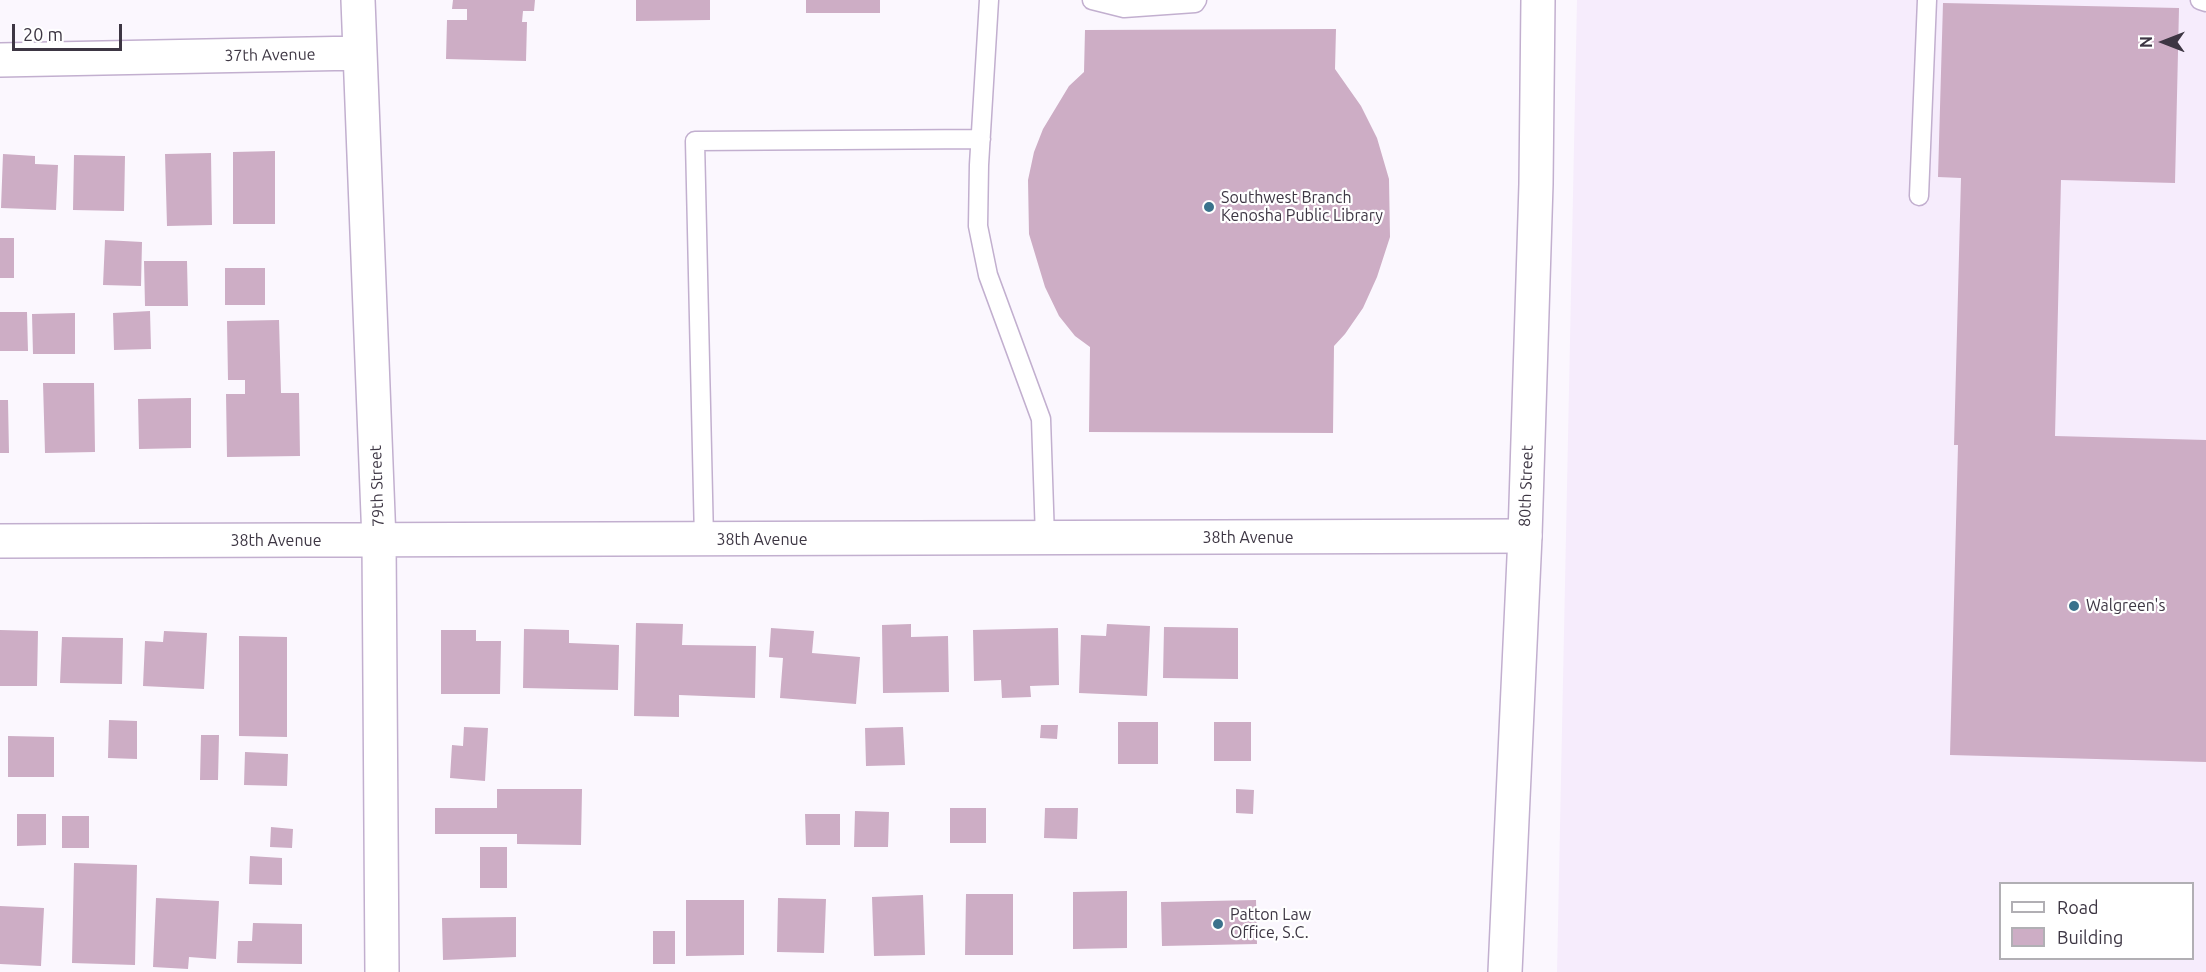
<!DOCTYPE html>
<style>
body{margin:0}
#map{position:relative;width:2206px;height:972px;overflow:hidden;background:#fbf7fe;font-family:Ubuntu,sans-serif}
canvas{display:block}
.legend{position:absolute;left:1999px;top:882px;width:195px;height:78px;box-sizing:border-box;background:#fff;border:2px solid #b1afb4;margin:0;padding:8px 10px;list-style:none;font-size:18px;color:#3d3643}
.legend li{display:flex;align-items:center;gap:12px;height:30px}
.legend b{width:30px;border:2px solid #b1afb4}
.north{position:absolute;left:2134px;top:12px;width:60px;height:60px;-webkit-text-stroke:4px #fff;paint-order:stroke;rotate:270deg;font-size:16px;font-weight:700;line-height:24px;text-align:center;color:#3d3643}
.north::after{content:'';display:block;margin:auto;width:21px;height:27px;background:#3d3643;clip-path:polygon(50% 0,100% 100%,50% 72%,0 100%)}
.scale{position:absolute;left:12px;top:24px;width:110px;height:27px;box-sizing:border-box;border:3px solid #3d3643;border-top:0;padding-left:8px;font-size:18px;line-height:21px;white-space:nowrap;color:#3d3643;-webkit-text-stroke:4px #fff;paint-order:stroke}
</style>
<div id="map">
<canvas width="2206" height="972"></canvas>
<ul class="legend">
<li><b style="height:8px;background:#fff"></b>Road</li>
<li><b style="height:16px;background:#cdadc5"></b>Building</li>
</ul>
<div class="north">N</div>
<div class="scale">20 m</div>
</div>
<script>
const ctx = document.querySelector('canvas').getContext('2d');
ctx.lineJoin = 'round';
function fill(path, color) { ctx.fillStyle = color; ctx.fill(path, 'evenodd'); }
const toPath = rows => new Path2D(rows.map(r => 'M' + r).join(''));
function strokePath(path, color, width, dash) { ctx.strokeStyle = color; ctx.lineWidth = width; ctx.lineCap = dash ? 'butt' : 'round'; ctx.setLineDash(dash || []); ctx.stroke(path); }
function write(font, color, halo, rows, align = 'center') {
  ctx.font = font + ' Ubuntu,sans-serif'; ctx.lineWidth = 4.5; ctx.setLineDash([]); ctx.textBaseline = 'middle'; ctx.strokeStyle = halo; ctx.fillStyle = color; for (const [text, x, y, turn = 0] of rows) {
    ctx.save(); ctx.translate(x, y); ctx.rotate((+turn || 0) * Math.PI / 180); ctx.textAlign = isNaN(turn) ? turn : align; if (halo) ctx.strokeText(text, 0, 0); ctx.fillText(text, 0, 0); ctx.restore();
  }
}
fill(toPath([
 [1577,0,2206,0,2206,972,1557,972],
 [2000,884,2192,884,2192,958,2000,958]
]), '#f6ecfc');
fill(toPath([
 [453,0,535,0,534,11,523,11,522,22,527,22,526,61,446,59,447,20,467,20,467,9,452,9],
 [636,0,710,0,710,20,636,21],
 [806,0,880,0,880,13,806,13],
 [1943,3,2179,8,2175,183,2061,180,2055,436,2206,440,2206,762,1950,755,1958,445,1954,445,1961,178,1938,177],
 [1336,29,1335,69,1361,106,1377,138,1389,179,1390,237,1377,277,1363,308,1345,334,1334,346,1333,433,1089,432,1090,347,1075,336,1059,316,1045,287,1029,234,1028,180,1034,152,1043,129,1069,86,1084,72,1085,30],
 [275,151,275,224,233,224,233,152],
 [211,153,212,225,167,226,165,154],
 [3,154,35,156,35,164,58,165,56,210,1,208],
 [74,155,125,156,124,211,73,210],
 [0,238,14,238,14,278,0,278],
 [105,240,142,242,141,286,103,285],
 [144,261,187,261,188,306,145,306],
 [225,268,265,268,265,305,225,305],
 [150,311,151,349,114,350,113,313],
 [0,312,27,312,28,351,0,351],
 [75,313,75,354,33,354,32,314],
 [279,320,281,393,299,393,300,456,227,457,226,394,245,394,245,380,228,380,227,321],
 [43,383,94,383,95,452,45,453],
 [191,398,191,448,139,449,138,399],
 [0,400,8,400,9,453,0,453],
 [636,623,683,624,682,645,756,646,755,698,679,695,679,717,634,716],
 [911,624,911,637,948,636,949,692,883,693,882,625],
 [1107,624,1150,626,1147,696,1079,693,1081,635,1106,636],
 [1164,627,1238,628,1238,679,1163,678],
 [771,628,814,631,812,653,860,657,856,704,780,698,783,658,769,657],
 [1058,628,1059,685,1030,686,1031,697,1002,698,1001,680,974,681,973,630],
 [524,629,569,630,569,643,619,645,618,690,523,688],
 [0,630,38,631,37,686,0,686],
 [441,630,476,630,476,641,501,641,500,694,441,694],
 [164,631,207,633,204,689,143,686,145,641,163,642],
 [239,636,287,637,287,737,239,736],
 [62,637,123,638,122,684,60,683],
 [109,720,137,721,137,759,108,758],
 [1118,722,1158,722,1158,764,1118,764],
 [1214,722,1251,722,1251,761,1214,761],
 [1041,725,1058,725,1057,739,1040,738],
 [464,727,488,728,485,781,450,778,452,745,463,746],
 [903,727,905,765,866,766,865,728],
 [201,735,219,735,218,780,200,780],
 [8,736,54,737,54,777,8,777],
 [245,752,288,754,287,786,244,785],
 [497,789,582,789,581,845,517,844,517,834,435,834,435,808,497,808],
 [1236,789,1254,790,1253,814,1236,813],
 [950,808,986,808,986,843,950,843],
 [1045,808,1078,808,1077,839,1044,838],
 [855,811,889,812,888,847,854,847],
 [17,814,46,814,46,845,17,846],
 [805,814,840,814,840,845,806,845],
 [62,816,89,816,89,848,62,848],
 [271,827,293,829,292,848,270,847],
 [480,847,507,847,507,888,480,888],
 [250,856,282,858,282,885,249,884],
 [74,863,137,865,135,965,72,963],
 [1127,891,1127,948,1073,949,1073,892],
 [966,894,1013,894,1013,955,965,955],
 [923,895,925,955,874,956,872,897],
 [156,898,219,901,216,959,189,957,188,969,153,967],
 [778,898,826,899,824,953,777,952],
 [686,900,744,900,744,955,686,956],
 [1256,900,1257,944,1162,946,1161,902],
 [0,906,44,908,41,966,0,964],
 [516,917,516,957,443,960,442,918],
 [253,923,302,924,302,964,237,963,238,941,252,941],
 [653,931,675,931,675,964,653,964]
]), '#cdadc5');
const lane = toPath([
 [989,0,979,165,978,226,988,275,1041,419,1045,538],
 [1092,0,1124,8,1195,3,1197,0],
 [2200,0,2206,2],
 [1919,196,1927,0],
 [704,540,695,141,981,139]
]);
const street = toPath([
 [358,0,379,541,382,972],
 [0,60,360,53],
 [0,541,1525,536]
]);
const secondary = toPath([
 [1505,972,1525,536,1536,184,1538,0]
]);
strokePath(lane, '#c2afcf', 21);
strokePath(street, '#c2afcf', 36);
strokePath(secondary, '#c2afcf', 36);
strokePath(lane, '#fff', 18);
strokePath(street, '#fff', 33);
strokePath(secondary, '#fff', 33);
for (const [x, y, r, color] of [
 [1209,207,6,"#3a728c"],
 [2074,606,6,"#3a728c"],
 [1218,924,6,"#3a728c"]
]) { const dot = new Path2D(); dot.arc(x, y, r, 0, 2 * Math.PI); ctx.fillStyle = color; ctx.fill(dot); strokePath(dot, '#fff', 2); }
write('16px', '#3d3643', '#fff', [
 ["37th Avenue",270,55,-1],
 ["79th Street",377,486,-92],
 ["80th Street",1526,486,-88],
 ["38th Avenue",1248,538],
 ["38th Avenue",762,540],
 ["38th Avenue",276,541]
]);
write('16px', '#3d3643', '#fff', [
 ["Southwest Branch",1221,198],
 ["Kenosha Public Library",1221,216],
 ["Walgreen's",2086,606],
 ["Patton Law",1230,915],
 ["Office, S.C.",1230,933]
], 'left');
</script>
